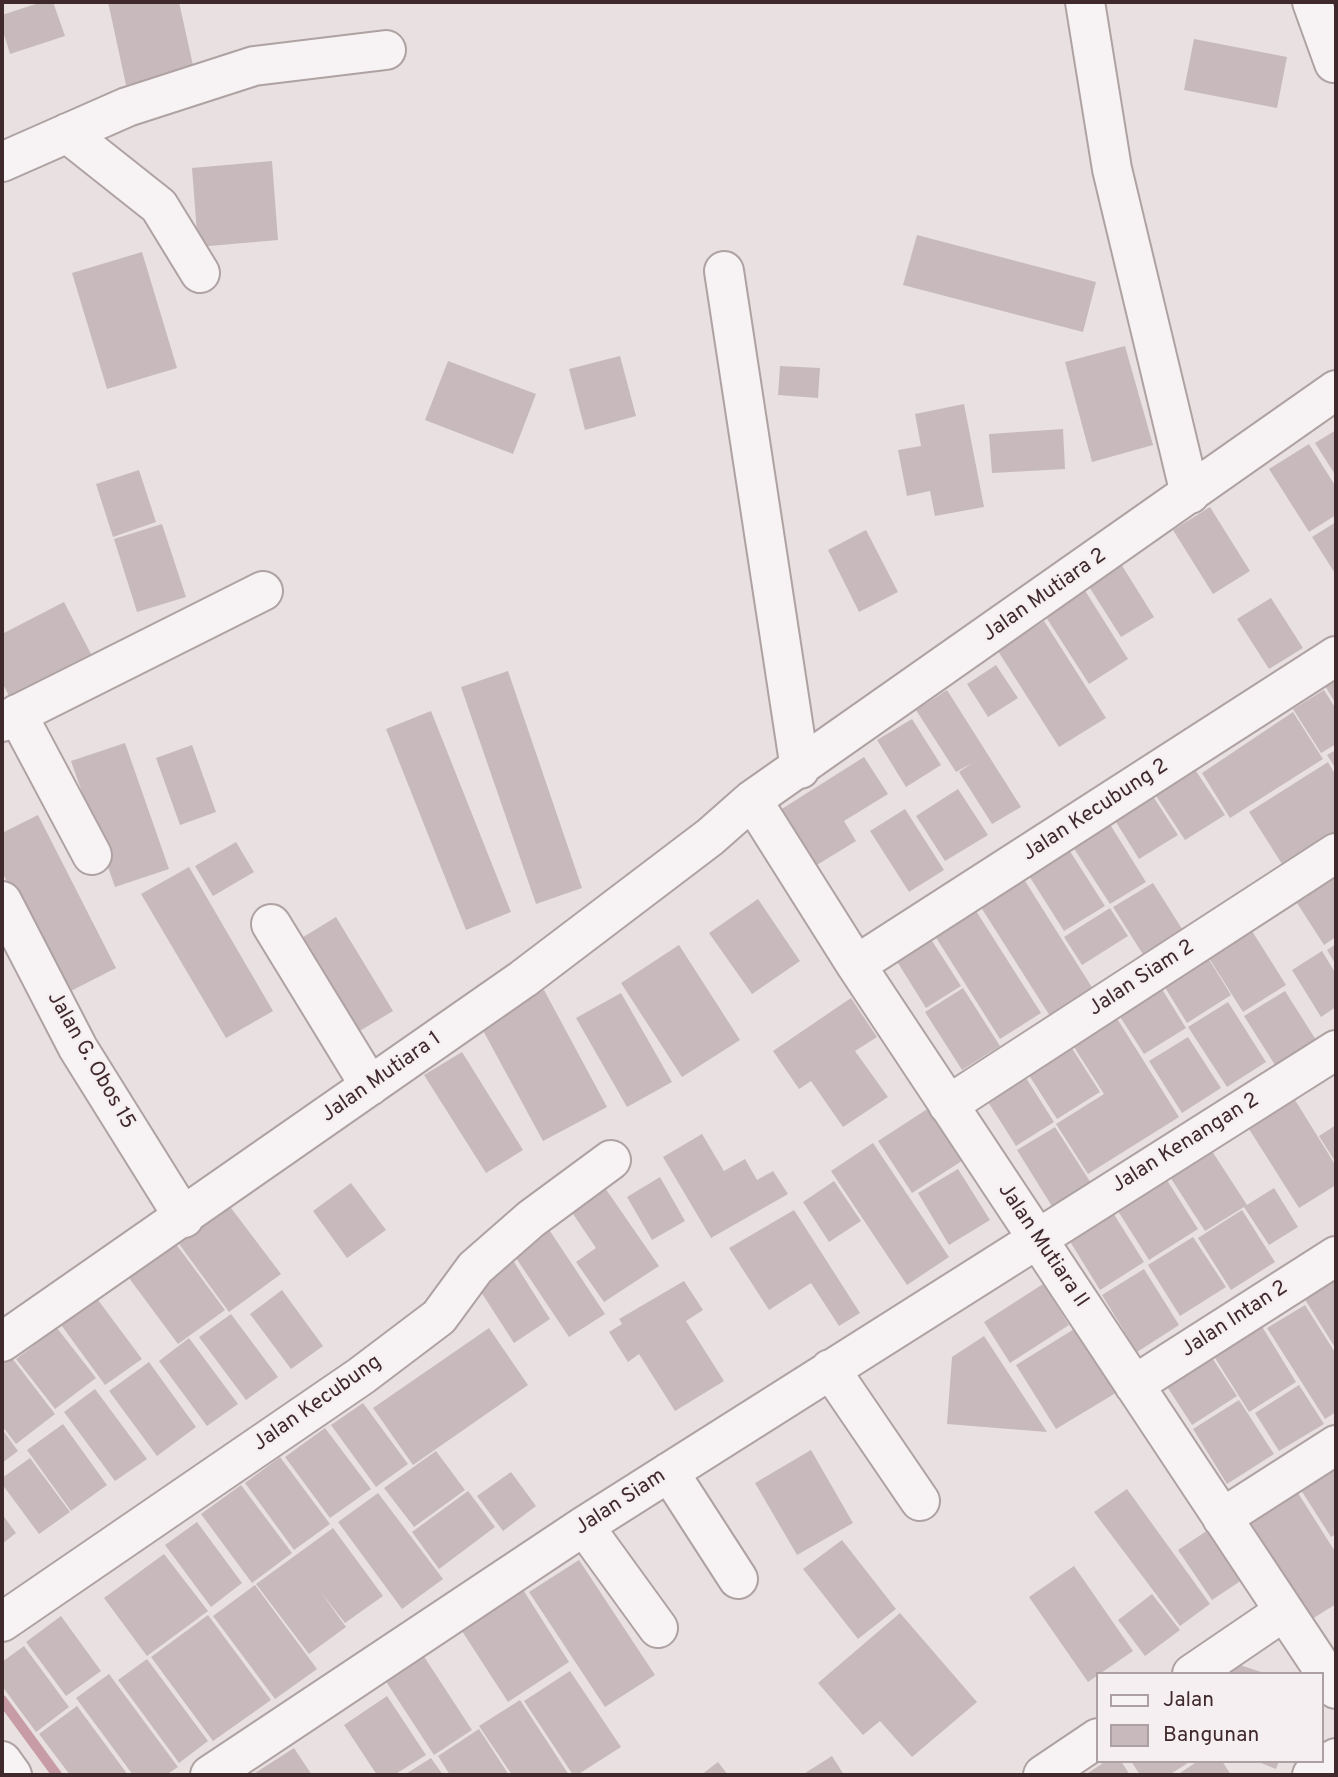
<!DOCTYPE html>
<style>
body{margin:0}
#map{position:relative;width:1338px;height:1777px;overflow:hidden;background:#e8e0e1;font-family:Overpass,sans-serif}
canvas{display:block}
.frame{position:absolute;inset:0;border:4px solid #3f292c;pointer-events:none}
.legend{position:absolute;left:1096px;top:1672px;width:228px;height:91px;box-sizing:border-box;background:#f6eff1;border:2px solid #ada0a2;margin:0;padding:9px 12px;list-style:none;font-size:21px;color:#3f292c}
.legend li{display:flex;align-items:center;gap:14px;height:35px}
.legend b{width:35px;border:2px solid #ada0a2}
</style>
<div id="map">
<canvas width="1338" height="1777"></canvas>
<div class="frame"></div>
<ul class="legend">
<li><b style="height:9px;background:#f7f2f3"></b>Jalan</li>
<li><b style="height:19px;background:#c8babc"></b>Bangunan</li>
</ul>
</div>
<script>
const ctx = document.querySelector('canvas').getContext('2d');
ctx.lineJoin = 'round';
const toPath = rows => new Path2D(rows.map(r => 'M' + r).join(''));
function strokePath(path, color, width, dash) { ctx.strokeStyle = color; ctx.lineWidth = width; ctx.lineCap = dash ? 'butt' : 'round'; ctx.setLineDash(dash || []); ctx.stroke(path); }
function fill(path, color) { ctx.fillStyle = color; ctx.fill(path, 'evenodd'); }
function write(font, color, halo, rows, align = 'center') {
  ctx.font = font + ' Overpass,sans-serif'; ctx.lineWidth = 5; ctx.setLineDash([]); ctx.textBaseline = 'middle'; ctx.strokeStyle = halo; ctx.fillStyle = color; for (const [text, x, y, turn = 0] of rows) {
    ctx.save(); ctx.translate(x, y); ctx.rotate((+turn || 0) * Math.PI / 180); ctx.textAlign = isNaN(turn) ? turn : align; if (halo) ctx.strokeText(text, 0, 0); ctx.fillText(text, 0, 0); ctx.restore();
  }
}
strokePath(toPath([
 [2,1700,57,1775]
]), '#c79ca7', 10);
fill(toPath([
 [42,2,53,2,65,36,10,54,2,28,2,15],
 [108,2,179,2,194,70,126,85],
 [1194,39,1287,57,1277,108,1184,90],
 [272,161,278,240,198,247,192,168],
 [917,235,1096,282,1083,332,903,285],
 [142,252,177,368,107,389,72,273],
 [1125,346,1153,445,1092,462,1065,362],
 [620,356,636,416,585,430,569,369],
 [448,361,536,394,513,454,425,420],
 [780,366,820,368,818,398,778,395],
 [964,404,984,507,935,516,930,491,907,496,898,450,921,446,915,414],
 [1063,429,1065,469,992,473,989,434],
 [1336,430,1336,476,1315,443],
 [1309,444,1336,487,1336,515,1309,532,1269,469],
 [139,470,156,522,113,537,96,484],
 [1210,507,1250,571,1213,594,1173,530],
 [1336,522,1336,575,1312,537],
 [162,524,186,597,137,612,114,539],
 [866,530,898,592,859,612,828,550],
 [1121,564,1154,617,1121,637,1088,585],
 [1084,589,1128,659,1089,684,1044,614],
 [1271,598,1303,648,1269,669,1237,619],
 [64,602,91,654,9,696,2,682,2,634],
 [1044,621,1106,718,1059,747,998,651],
 [996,665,1018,698,988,717,967,684],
 [508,671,582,888,536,904,461,687],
 [1336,679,1336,704,1325,686],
 [947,690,1021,807,992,824,959,772,972,763,956,772,916,710],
 [1324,690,1336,709,1336,744,1321,753,1293,709],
 [431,711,511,912,466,930,386,729],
 [1293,712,1323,759,1230,818,1202,773],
 [912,719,941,765,906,787,877,740],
 [125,743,169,869,115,887,71,761],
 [192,745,216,812,180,825,156,758],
 [1336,750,1336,769,1327,755],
 [864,757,888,794,844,821,856,841,812,868,777,812],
 [1328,762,1336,776,1336,831,1282,864,1249,812],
 [1196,771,1225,815,1185,840,1156,796],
 [958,789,988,835,945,861,916,816],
 [1149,790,1178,835,1139,859,1111,814],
 [905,809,944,870,909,892,870,831],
 [38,815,116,968,65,994,2,872,2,833],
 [1106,818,1146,882,1110,904,1069,841],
 [236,842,254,872,213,896,195,866],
 [1066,845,1105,906,1064,931,1026,871],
 [189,867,273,1011,226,1038,141,894],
 [1020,873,1093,989,1050,1016,977,901],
 [1336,878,1336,937,1324,945,1297,903],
 [1153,883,1184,932,1144,956,1113,907],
 [758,899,800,961,752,994,709,933],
 [971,903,1041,1013,1000,1039,930,928],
 [1110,908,1128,936,1082,965,1064,937],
 [336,917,393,1011,358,1032,300,939],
 [1252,931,1286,985,1243,1012,1209,958],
 [927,933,961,986,926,1008,893,955],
 [1336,944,1336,965,1327,950],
 [679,945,740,1040,682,1077,621,983],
 [1322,951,1336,974,1336,1007,1321,1017,1292,970],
 [1205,953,1231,995,1187,1023,1161,981],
 [1160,986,1186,1028,1144,1054,1117,1012],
 [963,988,1000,1046,962,1070,925,1012],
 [544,990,607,1107,543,1141,480,1025],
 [1285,991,1316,1040,1275,1065,1244,1016],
 [621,993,672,1082,627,1107,576,1018],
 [851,998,877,1037,855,1051,888,1097,843,1127,811,1081,799,1089,773,1051],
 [1228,1002,1266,1062,1227,1087,1188,1027],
 [1116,1017,1179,1117,1088,1174,1056,1124,1104,1094,1072,1044],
 [1188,1037,1221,1088,1182,1113,1149,1061],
 [1066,1039,1100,1092,1057,1119,1023,1066],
 [462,1052,523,1150,486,1173,424,1075],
 [1021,1070,1054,1122,1016,1146,983,1094],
 [1295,1100,1336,1166,1336,1185,1299,1208,1249,1129],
 [935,1104,968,1157,912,1193,878,1141],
 [1336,1125,1336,1163,1319,1136],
 [1055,1127,1091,1183,1053,1208,1017,1150],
 [702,1134,724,1171,745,1159,757,1180,773,1171,788,1194,711,1238,663,1157],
 [873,1143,949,1257,907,1285,831,1171],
 [1212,1151,1247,1205,1274,1188,1298,1227,1269,1245,1244,1207,1205,1231,1170,1177],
 [958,1169,990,1220,949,1245,918,1193],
 [660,1177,685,1221,652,1240,627,1197],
 [1165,1177,1198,1229,1149,1260,1116,1208],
 [834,1181,861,1221,829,1242,803,1202],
 [351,1183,386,1230,347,1258,313,1211],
 [603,1185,659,1266,604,1302,576,1262,596,1248,569,1208],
 [225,1200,281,1274,229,1312,174,1237],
 [1110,1208,1144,1262,1100,1290,1066,1235],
 [794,1210,860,1313,839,1326,811,1283,769,1310,729,1248],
 [1242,1210,1275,1262,1231,1290,1198,1238],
 [544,1222,605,1314,569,1337,508,1246],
 [1193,1237,1226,1287,1180,1316,1148,1265],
 [173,1240,225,1310,178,1344,126,1274],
 [509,1254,550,1319,514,1343,472,1278],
 [1144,1269,1179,1325,1137,1352,1102,1295],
 [1336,1277,1336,1349,1304,1298],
 [684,1281,703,1310,686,1321,724,1381,675,1411,639,1354,628,1362,609,1332,622,1324,619,1319],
 [1043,1284,1069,1325,1010,1363,984,1322],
 [282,1290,323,1346,291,1369,250,1314],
 [95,1296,142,1359,105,1385,59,1322],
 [1305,1305,1336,1354,1336,1412,1325,1419,1267,1328],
 [231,1314,278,1377,246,1400,199,1337],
 [1258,1320,1296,1382,1249,1412,1210,1350],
 [1079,1326,1119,1391,1056,1429,1016,1365],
 [57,1328,96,1378,55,1409,16,1359],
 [489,1328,528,1385,413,1465,373,1408],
 [984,1336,1047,1432,947,1424,952,1357],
 [189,1338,238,1404,207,1426,159,1361],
 [1209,1353,1237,1396,1192,1425,1164,1382],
 [9,1354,55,1414,16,1444,2,1426,2,1359],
 [149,1362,196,1427,157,1456,109,1391],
 [1299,1385,1324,1424,1279,1451,1255,1413],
 [95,1389,147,1459,115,1481,64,1412],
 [1239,1400,1274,1454,1227,1484,1193,1429],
 [363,1403,408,1464,376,1487,331,1425],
 [63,1424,107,1485,71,1511,27,1450],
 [325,1428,371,1489,330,1518,285,1457],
 [2,1429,18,1451,2,1463],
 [811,1450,853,1523,797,1555,755,1483],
 [436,1451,465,1490,414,1527,384,1488],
 [280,1457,330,1524,294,1550,245,1483],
 [30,1458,70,1512,39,1534,2,1484,2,1478],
 [1336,1463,1336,1534,1331,1537,1299,1487],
 [511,1472,536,1506,503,1531,477,1496],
 [241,1485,292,1553,252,1583,201,1514],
 [1127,1489,1210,1604,1180,1626,1094,1512],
 [468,1491,495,1527,439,1569,412,1532],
 [378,1493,443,1579,402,1609,338,1522],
 [1298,1493,1336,1553,1336,1604,1312,1619,1251,1523],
 [2,1514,16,1533,2,1544],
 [197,1522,242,1583,211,1607,165,1545],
 [333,1528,383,1596,345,1623,320,1591,346,1627,309,1654,256,1584],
 [1211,1528,1245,1578,1212,1600,1178,1550],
 [842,1540,896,1609,858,1639,803,1569],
 [164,1554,208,1611,147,1656,104,1598],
 [579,1560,655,1675,605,1707,529,1592],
 [1074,1566,1133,1651,1088,1682,1029,1597],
 [255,1585,317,1669,275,1699,213,1616],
 [520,1585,569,1662,508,1702,458,1625],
 [1152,1594,1180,1630,1145,1656,1118,1620],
 [900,1613,977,1702,912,1757,880,1721,863,1735,818,1683],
 [208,1615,271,1700,213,1741,151,1657],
 [61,1616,101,1671,66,1696,26,1642],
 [24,1646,69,1707,36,1732,2,1686,2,1662],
 [423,1655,472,1730,434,1755,385,1680],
 [147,1659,208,1741,179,1763,118,1680],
 [1231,1662,1264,1673,1264,1674,1227,1674],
 [570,1671,621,1747,577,1775,573,1775,524,1701],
 [109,1674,178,1767,166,1775,133,1775,76,1698],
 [387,1696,426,1755,394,1775,377,1775,344,1725],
 [520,1700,569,1775,512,1775,479,1726],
 [77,1706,128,1775,70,1775,39,1734],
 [479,1729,509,1775,450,1775,438,1756],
 [294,1748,312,1775,252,1775],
 [832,1756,844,1775,802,1775],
 [431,1758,443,1775,404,1775],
 [1106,1761,1121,1761,1130,1775,1085,1775],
 [1131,1761,1191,1761,1169,1775,1140,1775],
 [1198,1761,1222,1761,1231,1775,1177,1775],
 [1256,1761,1279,1761,1276,1769],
 [718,1762,728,1775,701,1775]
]), '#c8babc');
const minor = toPath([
 [1085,2,1112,169,1190,494],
 [1312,2,1334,63],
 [67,133,159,206,200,273],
 [2,162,127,107,254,66,386,50],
 [724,271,800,769],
 [17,714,92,855],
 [2,722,263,591],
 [752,800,856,965,1336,1689],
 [2,901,78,1048,184,1218],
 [271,924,370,1086],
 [856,965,1336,656],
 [948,1105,1336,853],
 [2,1342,523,979,710,837,752,800,1336,390],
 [830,1369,920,1501],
 [1134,1385,1336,1256],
 [669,1472,738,1579],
 [1222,1518,1336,1445],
 [584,1526,658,1628],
 [2,1622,361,1376,439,1317,475,1268,531,1219,611,1160],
 [1192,1674,1283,1612],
 [2,1761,12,1775],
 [210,1775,584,1526,1336,1050],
 [1043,1775,1098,1738],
 [1312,1775,1336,1758]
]);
strokePath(minor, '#afa2a3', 42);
strokePath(minor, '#f7f2f3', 38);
write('21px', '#3f292c', '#f6eff1', [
 ["Jalan Mutiara 2",1045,596,-35],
 ["Jalan Kecubung 2",1096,811,-33],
 ["Jalan Siam 2",1142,979,-33],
 ["Jalan G. Obos 15",90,1061,60],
 ["Jalan Mutiara 1",382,1078,-35],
 ["Jalan Kenangan 2",1186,1144,-32],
 ["Jalan Mutiara II",1042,1246,56],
 ["Jalan Intan 2",1235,1320,-33],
 ["Jalan Kecubung",318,1404,-35],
 ["Jalan Siam",621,1503,-33]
]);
</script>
